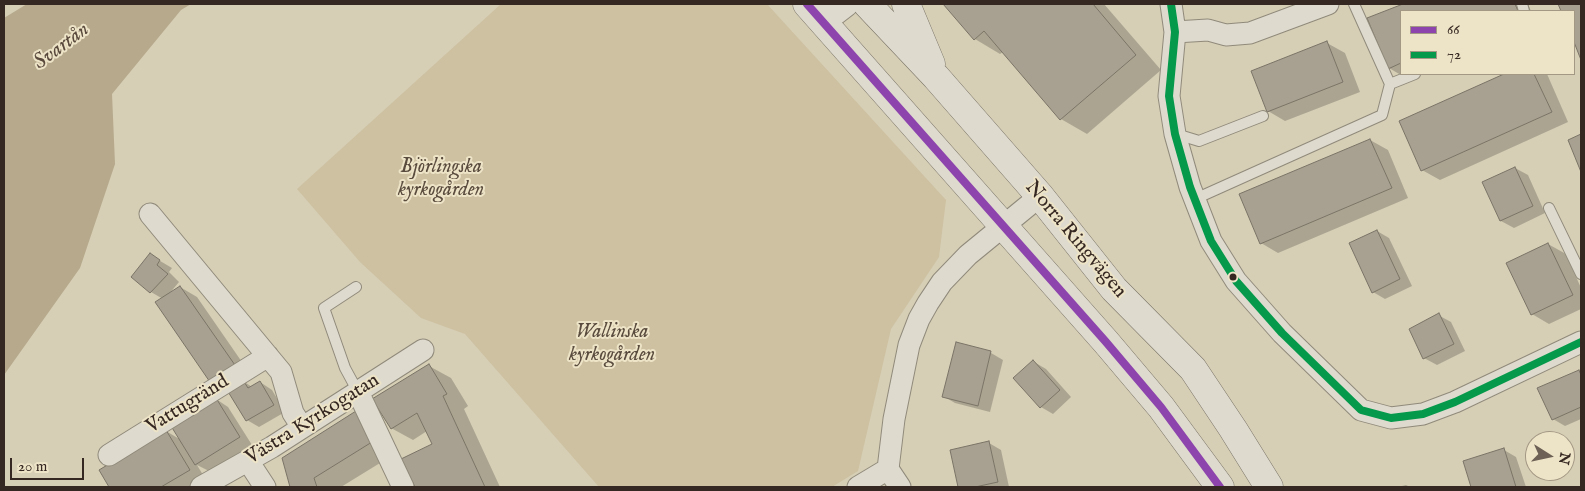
<!DOCTYPE html>
<meta charset="utf-8">
<style>
body{margin:0}
#map{position:relative;width:1585px;height:491px;overflow:hidden;background:#d6ceb5;font-family:"IM FELL English",serif}
canvas{display:block}
.frame{position:absolute;inset:0;border:5px solid #352721;pointer-events:none}
.legend{position:absolute;left:1400px;top:10px;width:175px;height:65px;box-sizing:border-box;background:#ede3c6;border:1px solid #a39884;margin:0;padding:6px 9px;list-style:none;font-size:15px;color:#352721}
.legend li{display:flex;align-items:center;gap:10px;height:25px}
.legend b{width:25px;border:1px solid #a39884}
.north{position:absolute;left:1525px;top:431px;width:50px;height:50px;box-sizing:border-box;background:#ede3c6;border:1px solid #a39884;border-radius:50%;rotate:100deg;font-size:14px;font-weight:700;line-height:20px;text-align:center;color:#352721}
.north::after{content:'';display:block;margin:auto;width:18px;height:22px;background:#6d6155;clip-path:polygon(50% 0,100% 100%,50% 72%,0 100%)}
.scale{position:absolute;left:10px;top:458px;width:74px;height:22px;box-sizing:border-box;border:2px solid #352721;border-top:0;padding-left:6px;font-size:15px;line-height:18px;white-space:nowrap;color:#352721;-webkit-text-stroke:4px #ede3c6;paint-order:stroke}
</style>
<div id="map">
<canvas width="1585" height="491"></canvas>
<div class="frame"></div>
<ul class="legend">
<li><b style="height:6px;background:#8e44ad"></b>66</li>
<li><b style="height:6px;background:#05994c"></b>72</li>
</ul>
<div class="north">N</div>
<div class="scale">20 m</div>
</div>
<script>
const ctx = document.querySelector('canvas').getContext('2d');
ctx.lineJoin = 'round';
function fill(path, color) { ctx.fillStyle = color; ctx.fill(path, 'evenodd'); }
const toPath = rows => new Path2D(rows.map(r => 'M' + r).join(''));
function strokePath(path, color, width, dash) { ctx.strokeStyle = color; ctx.lineWidth = width; ctx.lineCap = dash ? 'butt' : 'round'; ctx.setLineDash(dash || []); ctx.stroke(path); }
function write(font, color, halo, rows, align = 'center') {
  ctx.font = font + ' "IM FELL English",serif'; ctx.lineWidth = 4; ctx.setLineDash([]); ctx.textBaseline = 'middle'; ctx.strokeStyle = halo; ctx.fillStyle = color; for (const [text, x, y, turn = 0] of rows) {
    ctx.save(); ctx.translate(x, y); ctx.rotate((+turn || 0) * Math.PI / 180); ctx.textAlign = isNaN(turn) ? turn : align; if (halo) ctx.strokeText(text, 0, 0); ctx.fillText(text, 0, 0); ctx.restore();
  }
}
fill(toPath([
 [501,4,767,4,946,200,939,257,891,329,858,471,832,487,599,487,465,334,421,318,360,262,297,189]
]), '#cdc1a1');
fill(toPath([
 [27,4,191,4,181,10,112,94,115,164,80,268,4,375,4,18]
]), '#b6a98c');
fill(toPath([
 [945,4,1104,4,1161,70,1087,134,1061,119,1003,52,1000,54,975,39],
 [1406,4,1528,4,1531,11,1401,11,1401,74,1416,74,1406,78,1389,68,1369,19],
 [1560,4,1581,4,1581,57,1574,38,1574,11,1563,11],
 [1327,43,1345,53,1360,92,1285,121,1268,111],
 [1507,74,1547,74,1568,122,1440,180,1422,170,1401,122],
 [1370,140,1388,150,1408,198,1278,253,1261,243],
 [1515,168,1528,175,1545,213,1514,228,1501,221,1484,183],
 [1377,231,1389,238,1412,286,1385,299,1373,292],
 [1548,244,1566,254,1581,288,1581,309,1549,324,1532,314],
 [150,255,172,268,169,272,179,282,169,294,180,287,197,297,253,378,246,383,252,387,260,382,272,390,285,412,259,427,247,420,231,394,163,299,151,292,133,277],
 [1438,315,1451,322,1465,351,1437,365,1424,358],
 [957,344,991,353,1003,360,990,412,955,403,943,396],
 [1034,362,1046,369,1071,397,1053,414,1041,407],
 [429,366,451,378,468,406,464,409,500,487,416,487,403,459,433,445,427,431,413,440,391,428],
 [1579,371,1581,373,1581,419,1565,426,1553,419],
 [216,399,228,407,252,445,209,471,197,465,206,480,194,487,111,487,100,470,166,431,181,440],
 [357,412,393,455,341,487,291,487,283,459],
 [989,443,1001,450,1009,487,959,487,951,451],
 [1504,450,1516,457,1526,487,1472,487,1464,462],
 [1406,485,1410,487,1398,487]
]), '#0003');
const building = toPath([
 [943,4,1093,4,1136,55,1060,120,984,31,974,40,943,4],
 [1403,4,1515,4,1518,11,1401,11,1401,63,1388,69,1367,18,1403,4],
 [1558,4,1581,4,1581,60,1574,42,1574,11,1561,11,1558,4],
 [1327,41,1343,82,1267,112,1251,71,1327,41],
 [1504,74,1534,74,1552,112,1421,171,1399,121,1504,74],
 [1581,134,1581,172,1568,140,1581,134],
 [1370,139,1392,188,1260,244,1239,194,1370,139],
 [1515,167,1533,206,1500,221,1482,182,1515,167],
 [1377,230,1400,279,1372,293,1349,243,1377,230],
 [1548,243,1573,295,1531,315,1506,263,1548,243],
 [150,253,160,260,157,265,168,274,150,293,131,277,150,253],
 [180,286,237,368,212,385,155,302,180,286],
 [1439,313,1454,344,1423,359,1409,329,1439,313],
 [956,342,991,351,978,406,942,397,956,342],
 [1033,360,1060,390,1040,408,1013,378,1033,360],
 [429,364,447,394,443,396,485,487,415,487,401,459,432,444,417,413,391,429,372,399,429,364],
 [1579,370,1581,375,1581,407,1552,420,1537,388,1579,370],
 [243,380,248,388,260,381,274,405,246,421,227,390,243,380],
 [216,398,240,437,195,465,171,426,216,398],
 [356,411,372,442,314,478,317,487,290,487,282,458,356,411],
 [166,430,190,470,161,487,109,487,99,470,166,430],
 [989,441,998,482,975,487,958,487,950,450,989,441],
 [1504,448,1516,487,1471,487,1463,461,1504,448]
]);
fill(building, '#a8a191');
strokePath(building, '#7a7467', 1);
const service = toPath([
 [1522,4,1524,11],
 [1390,84,1415,74],
 [1176,134,1199,141,1263,116],
 [1195,199,1382,115,1390,84,1354,4],
 [1549,208,1581,274],
 [356,287,324,308,345,368,358,392]
]);
const minor = toPath([
 [1171,4,1175,32,1169,96,1175,134,1190,187,1211,241,1236,281,1282,333,1361,410,1391,418,1423,414,1455,402,1581,342],
 [1175,32,1208,30,1226,35,1250,33,1328,4],
 [150,214,281,372,293,413,302,427],
 [358,392,403,487],
 [109,455,268,356],
 [248,461,265,487],
 [888,469,900,487],
 [201,487,272,447,423,350],
 [858,487,888,469,894,419,909,345,919,319,928,303,942,282,968,255,1040,196]
]);
const tertiary = toPath([
 [823,21,845,4]
]);
const secondary = toPath([
 [807,4,1106,342,1161,407,1220,487],
 [867,4,936,77,1040,196,1114,289,1193,369,1233,429,1269,487],
 [906,4,931,64]
]);
strokePath(service, '#908a7b', 12);
strokePath(minor, '#908a7b', 23);
strokePath(tertiary, '#908a7b', 28);
strokePath(secondary, '#7a7467', 29);
strokePath(service, '#dedbce', 10);
strokePath(minor, '#dedbce', 21);
strokePath(tertiary, '#dedbce', 26);
strokePath(secondary, '#dedbce', 28);
strokePath(toPath([
 [807,4,1106,342,1161,407,1220,487]
]), '#8e44ad', 8);
strokePath(toPath([
 [1171,4,1175,32,1169,96,1175,134,1190,187,1211,241,1236,281,1282,333,1361,410,1391,418,1423,414,1455,402,1581,342]
]), '#05994c', 8);
for (const [x, y, r, color] of [
 [1233,277,4.5,"#352721"]
]) { const dot = new Path2D(); dot.arc(x, y, r, 0, 2 * Math.PI); ctx.fillStyle = color; ctx.fill(dot); strokePath(dot, '#ede3c6', 2); }
write('italic 20px', '#594b3d', '#ede3c6', [
 ["Björlingska",441,168],
 ["kyrkogården",441,191],
 ["Wallinska",612,333],
 ["kyrkogården",612,356]
]);
write('20px', '#352721', '#ede3c6', [
 ["Norra Ringvägen",1075,240,50],
 ["Vattugränd",188,405,-32],
 ["Västra Kyrkogatan",313,420,-32]
]);
write('italic 21px', '#58493c', '#ede3c6', [
 ["Svartån",62,47,-37]
]);
</script>
